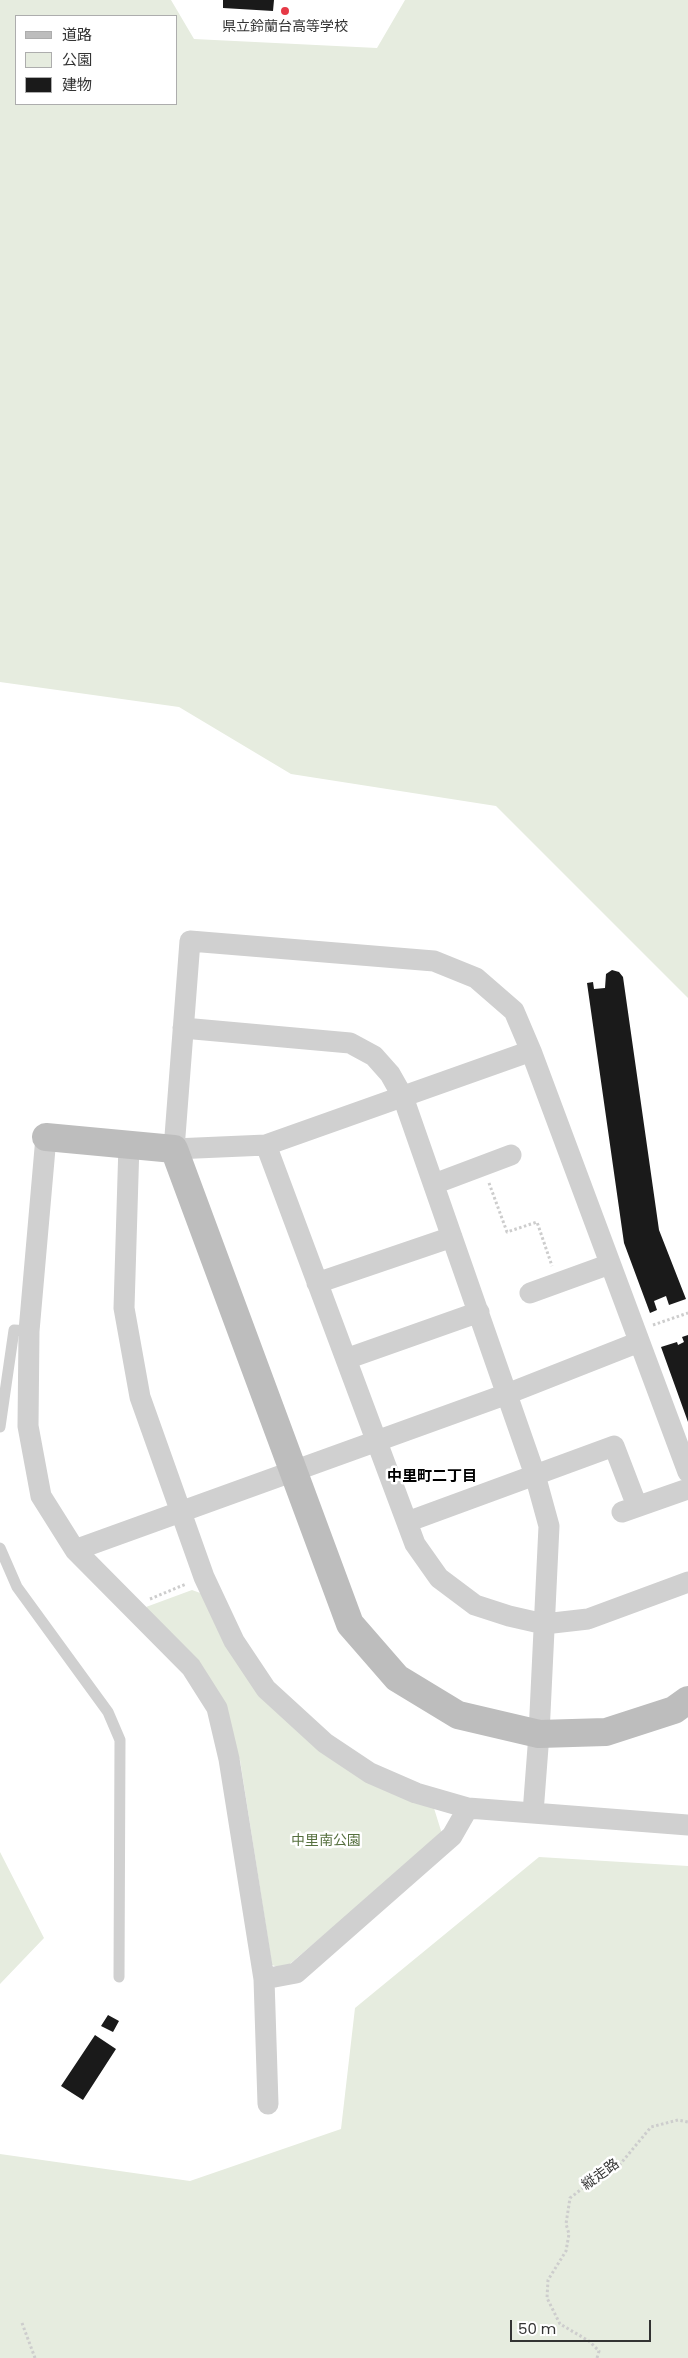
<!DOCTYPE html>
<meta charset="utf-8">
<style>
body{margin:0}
#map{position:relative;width:688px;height:2358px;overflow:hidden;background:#fff;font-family:Poppins,"Noto Sans JP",sans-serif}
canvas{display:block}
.legend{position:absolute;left:15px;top:15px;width:162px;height:90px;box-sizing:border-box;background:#fff;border:1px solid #adadad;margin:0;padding:6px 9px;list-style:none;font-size:15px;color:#333}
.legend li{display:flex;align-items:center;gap:10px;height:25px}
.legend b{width:25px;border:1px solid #adadad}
.scale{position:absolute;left:510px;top:2320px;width:141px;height:22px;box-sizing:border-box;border:2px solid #333;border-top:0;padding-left:6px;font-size:15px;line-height:18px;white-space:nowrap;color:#333;-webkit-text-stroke:4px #fff;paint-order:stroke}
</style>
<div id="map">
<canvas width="688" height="2358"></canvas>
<ul class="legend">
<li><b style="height:6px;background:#bdbdbd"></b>道路</li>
<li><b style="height:14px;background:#e6ecdf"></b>公園</li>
<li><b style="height:14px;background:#1a1a1a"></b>建物</li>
</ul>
<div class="scale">50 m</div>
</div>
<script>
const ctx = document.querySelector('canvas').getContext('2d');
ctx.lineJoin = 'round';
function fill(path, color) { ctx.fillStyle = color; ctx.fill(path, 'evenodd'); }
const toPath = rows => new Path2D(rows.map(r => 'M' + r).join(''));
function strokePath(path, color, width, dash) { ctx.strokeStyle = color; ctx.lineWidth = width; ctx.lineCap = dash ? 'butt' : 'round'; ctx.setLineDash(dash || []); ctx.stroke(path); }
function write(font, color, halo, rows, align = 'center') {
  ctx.font = font + ' Poppins,"Noto Sans JP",sans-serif'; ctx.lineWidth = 5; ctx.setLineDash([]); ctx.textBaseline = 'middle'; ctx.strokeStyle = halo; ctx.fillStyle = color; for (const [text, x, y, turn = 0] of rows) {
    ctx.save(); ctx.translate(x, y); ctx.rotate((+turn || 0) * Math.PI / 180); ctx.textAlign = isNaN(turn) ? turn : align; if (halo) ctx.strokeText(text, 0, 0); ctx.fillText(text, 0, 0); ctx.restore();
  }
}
fill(toPath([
 [0,0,171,0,194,39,377,48,405,0,688,0,688,998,496,806,291,774,179,707,0,682],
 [16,16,176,16,176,104,16,104],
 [192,1590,203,1594,261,1695,433,1805,442,1834,284,1969,272,1965,240,1760,146,1607],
 [0,1852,44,1938,0,1984],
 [539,1857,688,1866,688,2358,0,2358,0,2154,190,2181,341,2129,355,2008]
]), '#e6ecdf');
fill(toPath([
 [223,0,274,0,273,11,223,8],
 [612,970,619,972,623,977,659,1230,686,1299,669,1305,666,1296,654,1301,657,1310,650,1313,624,1243,587,983,593,982,594,989,605,988,606,974],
 [688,1335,688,1422,661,1347,677,1342,678,1345,684,1342,682,1337],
 [108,2015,119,2021,113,2032,101,2026],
 [95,2035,116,2049,83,2100,61,2086]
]), '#1a1a1a');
strokePath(toPath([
 [489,1183,507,1232,537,1222,552,1266],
 [653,1325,688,1313],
 [150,1599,186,1584],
 [22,2323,35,2358],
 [597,2358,599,2351,589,2341,560,2324,547,2298,548,2280,566,2251,569,2234,566,2224,570,2198,597,2177,617,2168,651,2127,678,2120,688,2122]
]), '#cdcdcd', 3, [2.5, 2.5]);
strokePath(toPath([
 [0,1427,14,1330,29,1331],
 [0,1548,17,1587,108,1712,120,1740,119,1977]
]), '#d0d0d0', 11);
strokePath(toPath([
 [183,1028,350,1043,374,1056,390,1074,403,1097,535,1475,549,1526,539,1734,533,1813],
 [531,1051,266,1145,174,1149,190,941,434,961,476,978,514,1011,531,1051,688,1472],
 [46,1137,29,1331,28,1426,41,1496,75,1550,191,1667,217,1708,229,1759,264,1979,268,2104],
 [129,1144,124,1308,140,1397,204,1577,234,1641,266,1689,325,1743,370,1773,416,1793,468,1808,688,1825],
 [266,1145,415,1544,439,1578,475,1605,509,1616,544,1624,588,1619,688,1582],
 [434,1184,511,1155],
 [317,1283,452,1237],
 [530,1293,610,1264],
 [346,1359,479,1312],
 [622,1512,688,1489],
 [407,1522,614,1446,637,1506],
 [75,1550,507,1394,639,1342],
 [264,1979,296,1973,452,1836,468,1808]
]), '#d0d0d0', 21);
strokePath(toPath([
 [46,1137,174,1149,350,1624,397,1678,458,1715,539,1734,606,1732,674,1710,688,1700]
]), '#bdbdbd', 28);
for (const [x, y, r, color] of [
 [285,11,5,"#e63946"]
]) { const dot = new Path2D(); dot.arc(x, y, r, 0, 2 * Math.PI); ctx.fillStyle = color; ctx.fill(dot); strokePath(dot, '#fff', 2); }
write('14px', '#333', '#fff', [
 ["県立鈴蘭台高等学校",285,27]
]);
write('14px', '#56703f', '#fff', [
 ["中里南公園",326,1841]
]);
write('14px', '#333', '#fff', [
 ["縦走路",601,2175,-36]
]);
write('bold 15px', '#000', '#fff', [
 ["中里町二丁目",432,1477]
]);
</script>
